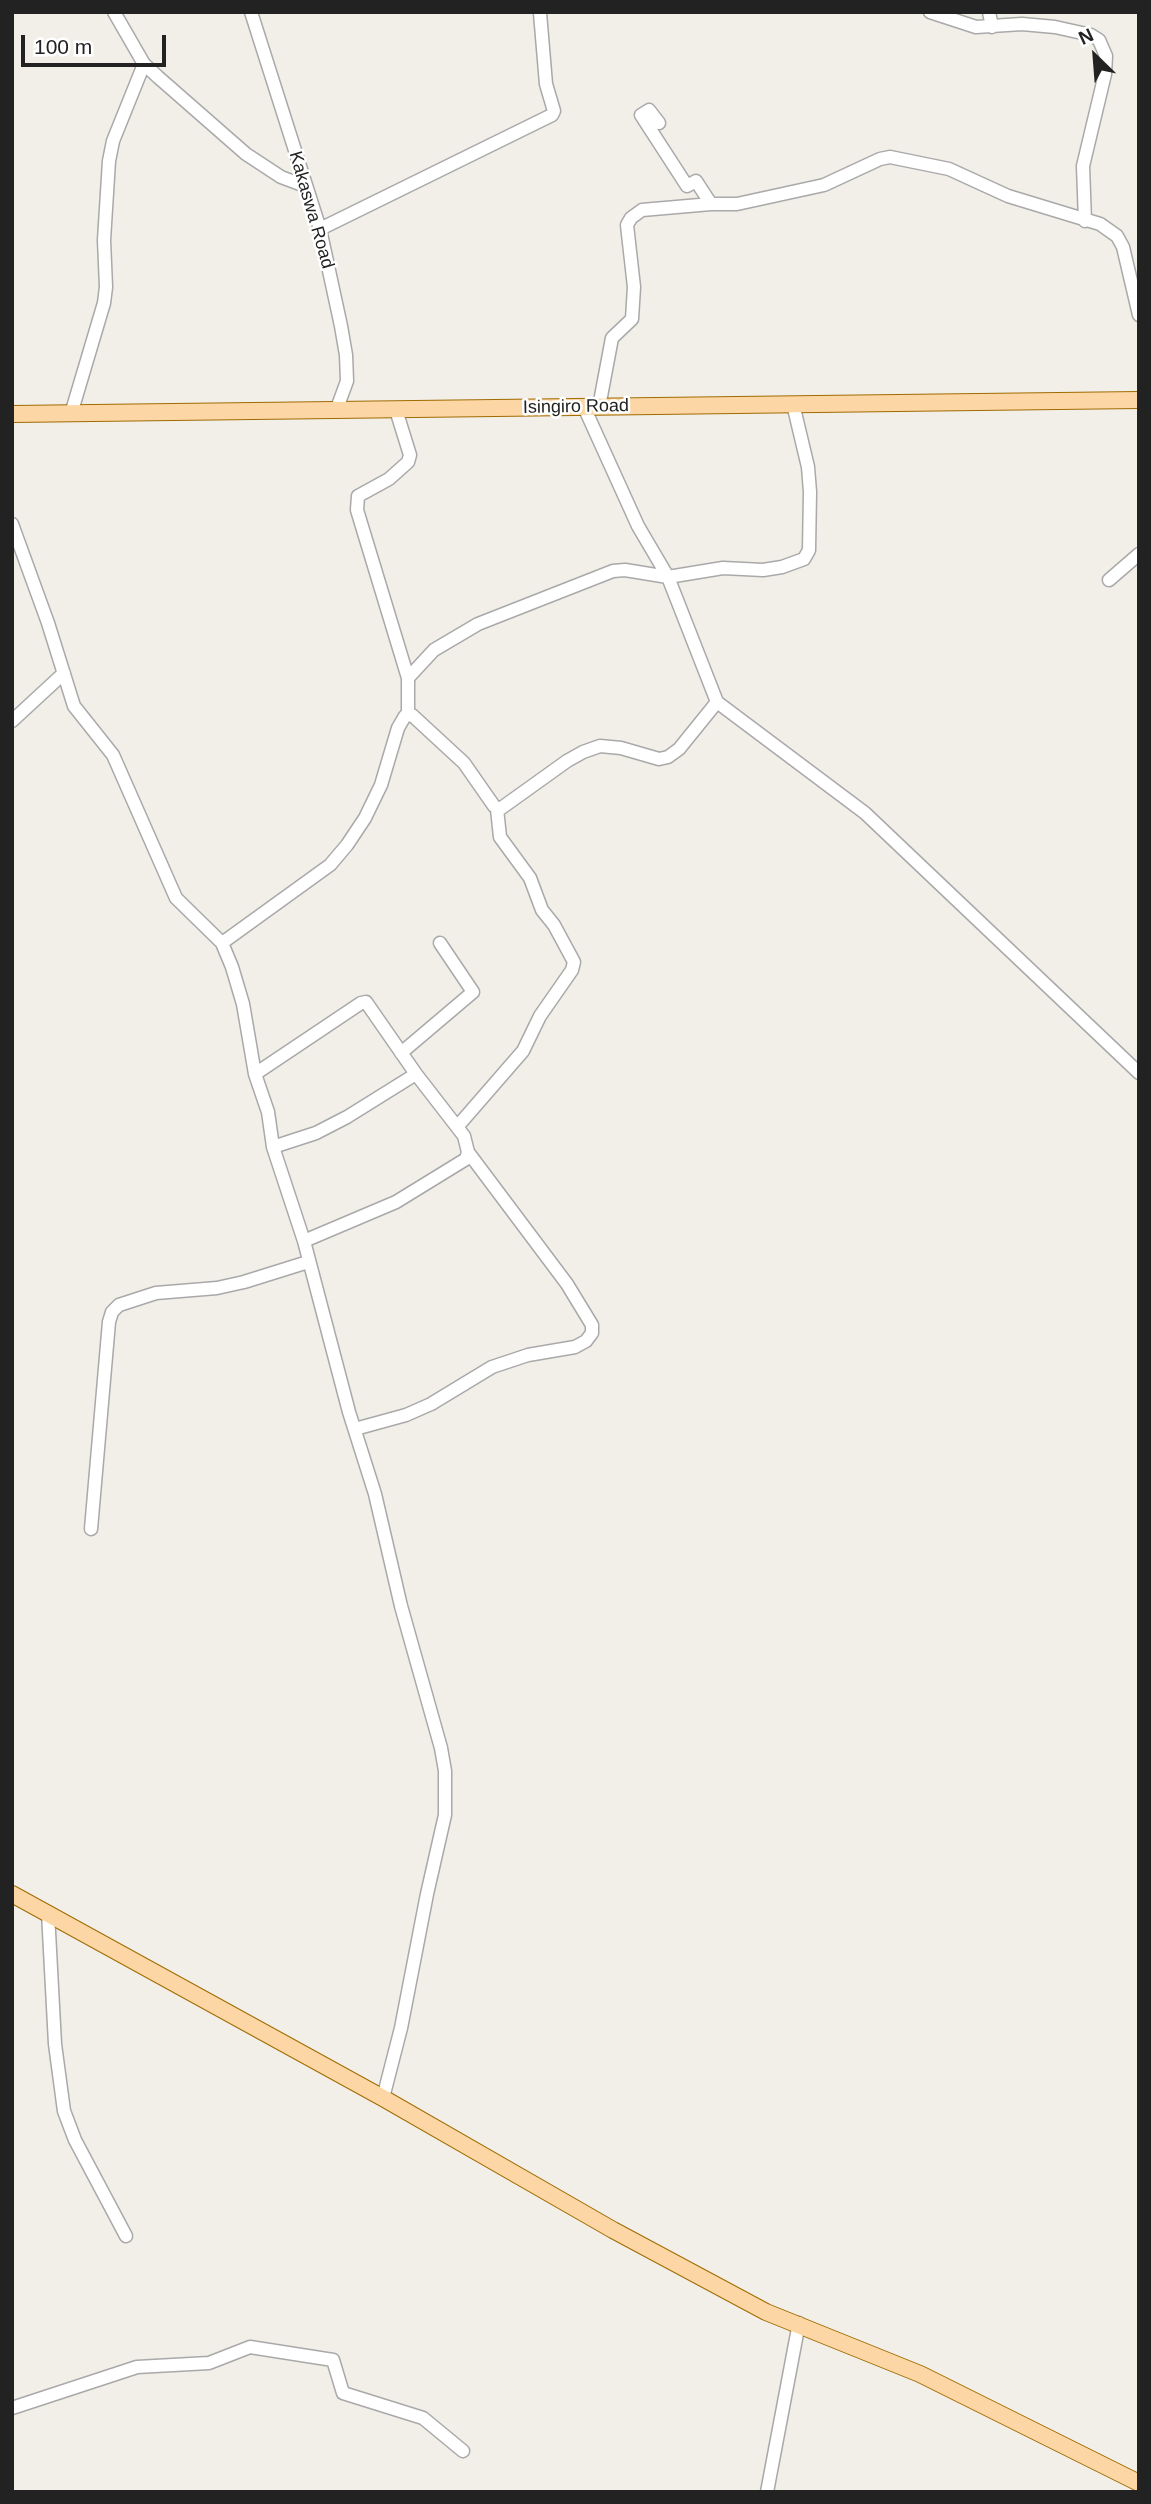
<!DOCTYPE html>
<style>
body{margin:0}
#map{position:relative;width:1151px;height:2504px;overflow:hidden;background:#f2efe9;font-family:Arial,sans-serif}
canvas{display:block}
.frame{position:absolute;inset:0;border:14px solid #222;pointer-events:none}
.north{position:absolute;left:1060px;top:21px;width:70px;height:70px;-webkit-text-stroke:5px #fff;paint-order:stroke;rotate:335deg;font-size:19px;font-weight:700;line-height:28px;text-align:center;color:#222}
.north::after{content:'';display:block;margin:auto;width:24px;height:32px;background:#222;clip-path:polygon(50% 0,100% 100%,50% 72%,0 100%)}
.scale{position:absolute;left:21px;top:35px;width:145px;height:32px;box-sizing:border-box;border:4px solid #222;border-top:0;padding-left:9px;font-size:21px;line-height:24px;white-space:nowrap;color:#222;-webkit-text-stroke:5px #fff;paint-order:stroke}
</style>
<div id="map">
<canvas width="1151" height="2504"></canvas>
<div class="frame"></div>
<div class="north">N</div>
<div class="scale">100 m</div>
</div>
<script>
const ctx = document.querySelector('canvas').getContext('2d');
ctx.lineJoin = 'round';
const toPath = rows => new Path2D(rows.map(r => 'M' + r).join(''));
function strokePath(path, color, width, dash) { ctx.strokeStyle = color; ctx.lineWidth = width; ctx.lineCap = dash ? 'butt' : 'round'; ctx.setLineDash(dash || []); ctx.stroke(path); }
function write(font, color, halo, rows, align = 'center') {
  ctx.font = font + ' Arial,sans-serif'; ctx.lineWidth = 5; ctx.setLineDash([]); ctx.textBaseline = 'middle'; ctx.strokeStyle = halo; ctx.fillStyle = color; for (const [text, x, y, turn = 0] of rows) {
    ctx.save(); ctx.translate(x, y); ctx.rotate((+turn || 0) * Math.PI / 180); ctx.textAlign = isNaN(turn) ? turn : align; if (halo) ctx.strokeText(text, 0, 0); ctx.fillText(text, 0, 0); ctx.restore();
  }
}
const minor = toPath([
 [114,12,144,64,158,77,246,154,281,177,305,186],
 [251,12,320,229,341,326,346,355,347,381,336,411],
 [930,12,976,27,1022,24,1055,27,1091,35,1099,40,1106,56,1105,74,1083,166,1085,221],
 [989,12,992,27],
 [659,123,649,110,641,115,687,186,696,181,711,204,737,204,824,185,880,159,890,157,949,169,1008,196,1100,224,1117,236,1123,247,1139,315],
 [320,229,552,115,554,111,546,84,540,13],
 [584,407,638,526,668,577,717,702,865,813,1139,1073],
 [599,407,612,338,632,319,634,287,627,225,631,218,642,210,711,204],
 [396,410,410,455,408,462,389,479,358,496,357,510,408,678,408,714],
 [71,414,104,303,106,287,104,240,109,161,113,141,144,64],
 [12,524,48,623,74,706,113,755,176,898,222,943,232,967,243,1004,255,1074,268,1112,273,1147,304,1241,349,1412,375,1494,401,1606,441,1748,445,1771,445,1815,427,1894,401,2028,383,2098],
 [1109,580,1139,554],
 [408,678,434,650,478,624,613,571,625,570,668,577,723,568,763,570,782,567,804,559,809,550,810,492,808,467,793,404],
 [12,721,64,673],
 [222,943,330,865,347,845,365,818,381,785,398,728,405,716,412,715,464,763,494,806,500,809,567,761,583,752,600,746,621,748,659,759,668,757,679,749,717,702],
 [401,1053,473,992,440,943],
 [255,1074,361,1003,366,1002,416,1074,464,1136,468,1152,567,1284,592,1325,592,1333,586,1341,575,1347,528,1355,492,1367,431,1404,406,1415,355,1429],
 [457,1127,523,1051,540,1016,572,970,574,962,554,925,542,910,530,878,500,837,497,809],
 [273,1147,316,1133,347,1117,416,1074],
 [304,1241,396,1202,466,1159,468,1152],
 [91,1529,109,1322,112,1312,119,1305,156,1293,217,1288,244,1282,308,1262],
 [48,1913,55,2044,64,2111,75,2140,126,2236],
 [12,2408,137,2367,209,2363,250,2347,333,2360,343,2393,423,2418,463,2451],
 [767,2492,799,2323]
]);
const major = toPath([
 [12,414,1139,400],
 [12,1894,383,2098,613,2230,766,2312,920,2374,1139,2483]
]);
strokePath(minor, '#a9a9a9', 15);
strokePath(major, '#a06b00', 18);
strokePath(minor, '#fff', 12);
strokePath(major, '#fcd6a4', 16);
write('18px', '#222', '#fff', [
 ["Kakaswa Road",311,210,74],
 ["Isingiro Road",576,407,-1]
]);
</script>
